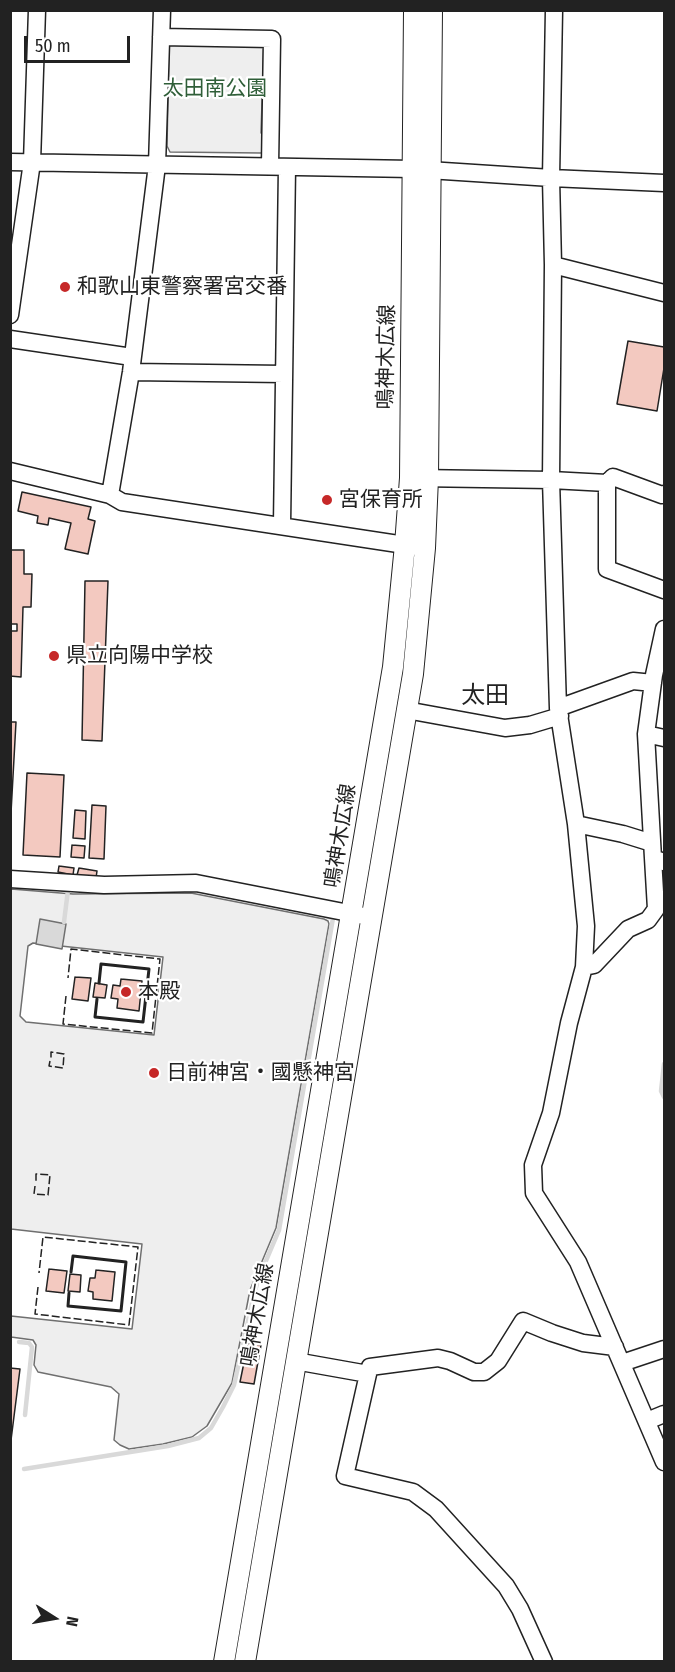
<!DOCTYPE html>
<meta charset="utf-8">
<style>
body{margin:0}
#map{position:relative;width:675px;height:1672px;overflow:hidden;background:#fff;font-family:"Fira Sans Condensed",sans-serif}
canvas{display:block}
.frame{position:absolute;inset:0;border:12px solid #222;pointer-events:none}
.north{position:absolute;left:24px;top:1588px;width:60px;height:60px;-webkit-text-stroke:4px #fff;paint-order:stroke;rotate:101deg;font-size:16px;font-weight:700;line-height:24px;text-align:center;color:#222}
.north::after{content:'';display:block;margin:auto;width:21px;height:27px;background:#222;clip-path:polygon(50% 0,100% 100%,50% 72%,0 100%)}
.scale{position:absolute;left:24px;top:36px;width:106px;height:27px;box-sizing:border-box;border:3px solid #222;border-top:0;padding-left:8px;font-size:18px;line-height:21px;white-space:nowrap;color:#222;-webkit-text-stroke:4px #fff;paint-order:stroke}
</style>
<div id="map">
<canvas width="675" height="1672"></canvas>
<div class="frame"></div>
<div class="north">N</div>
<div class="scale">50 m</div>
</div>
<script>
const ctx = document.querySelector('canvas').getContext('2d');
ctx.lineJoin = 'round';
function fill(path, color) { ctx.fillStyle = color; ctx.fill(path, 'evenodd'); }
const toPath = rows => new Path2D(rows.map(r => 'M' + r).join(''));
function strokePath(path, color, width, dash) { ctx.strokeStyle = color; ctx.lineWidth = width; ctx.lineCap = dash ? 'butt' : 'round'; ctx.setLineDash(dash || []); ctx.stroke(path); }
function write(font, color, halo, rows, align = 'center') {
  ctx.font = font + ' "Fira Sans Condensed","Noto Sans JP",sans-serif'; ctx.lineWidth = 4.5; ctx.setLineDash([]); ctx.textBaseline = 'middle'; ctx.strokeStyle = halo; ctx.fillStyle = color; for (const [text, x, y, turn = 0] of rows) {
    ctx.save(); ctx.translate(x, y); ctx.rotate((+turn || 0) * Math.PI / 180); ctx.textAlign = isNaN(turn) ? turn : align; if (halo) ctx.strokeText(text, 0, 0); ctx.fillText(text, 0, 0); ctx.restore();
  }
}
const green = toPath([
 [174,41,264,43,261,133,266,133,266,149,261,153,170,152,167,146,169,46,174,41],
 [11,889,73,894,191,893,324,919,328,921,329,924,276,1228,250,1290,232,1383,207,1426,192,1437,163,1444,129,1449,120,1445,114,1440,119,1394,111,1387,38,1372,34,1365,36,1345,33,1340,11,1337,11,1316,132,1329,142,1244,11,1229,11,889],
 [33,943,163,957,154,1035,26,1022,20,1016,28,946,33,943]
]);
fill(green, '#eee');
strokePath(green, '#6f6f6f', 1.5);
const water = toPath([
 [40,919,66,924,62,949,36,944,40,919]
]);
fill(water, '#d9d9d9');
strokePath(water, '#6f6f6f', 1.5);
strokePath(toPath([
 [63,890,68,890,64,922],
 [664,1064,661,1091,664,1097],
 [19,1342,29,1343,32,1347,25,1415],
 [24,1469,168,1446,199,1438,211,1428,223,1407,234,1385,254,1294,259,1277,279,1230,333,918,328,917]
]), '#d9d9d9', 4.5);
const building = toPath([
 [628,341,664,347,664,368,657,411,617,404,628,341],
 [22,492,91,507,88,519,95,521,88,554,65,549,71,523,49,518,48,525,37,523,38,516,18,511,22,492],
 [10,550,24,550,24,574,32,574,31,607,23,607,21,677,10,676,10,631,17,631,17,624,10,624,10,550],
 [85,581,108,581,102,741,82,740,85,581],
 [10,722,16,722,10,831,10,722],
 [27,773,64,775,60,857,23,855,27,773],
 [92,805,106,806,104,859,89,858,92,805],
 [75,810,86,811,85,839,73,838,75,810],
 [72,845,85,846,84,858,71,857,72,845],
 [59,866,74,868,73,875,58,872,59,866],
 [79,868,97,871,96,878,77,875,79,868],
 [75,977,91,978,88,1001,72,999,75,977],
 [121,979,142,981,139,1011,117,1008,118,999,111,998,113,985,120,986,121,979],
 [95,983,107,985,105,998,93,997,95,983],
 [49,1269,67,1271,64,1293,46,1291,49,1269],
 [96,1270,115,1272,112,1301,93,1299,93,1292,88,1291,90,1278,95,1278,96,1270],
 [70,1274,81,1275,80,1292,68,1291,70,1274],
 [248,1343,261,1345,254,1384,240,1382,248,1343],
 [10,1368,20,1369,10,1448,10,1368]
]);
fill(building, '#f3c9c0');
strokePath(building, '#222', 1.5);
const minor = toPath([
 [554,10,551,178,553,265,551,480,558,708,576,824,586,926,584,967,569,1023,551,1113,533,1165,534,1193,578,1262,664,1462],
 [161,37,272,39,270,166],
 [10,162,413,169,551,178,664,183],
 [553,265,664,293],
 [10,315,32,162,37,10],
 [10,339,132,357],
 [131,372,284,374],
 [10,471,110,495,122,502,418,547],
 [416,478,551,480,607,483,613,477,662,495,664,494],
 [607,483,607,569,664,590],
 [110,495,131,372,157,165,162,10],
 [282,525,287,167],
 [664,629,654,675,646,734,653,858,664,862],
 [558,708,633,681,653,683],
 [406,710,505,728,530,725,560,716],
 [646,734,664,738],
 [576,824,623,834,652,843],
 [10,879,104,885,196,883,364,916],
 [584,967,594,965,628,929,648,920,656,909,653,858],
 [295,1361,368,1374,345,1476,413,1492,436,1509,506,1586,520,1609,544,1662],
 [622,1363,664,1349],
 [368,1374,370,1367,438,1358,450,1361,474,1372,484,1372,498,1361,523,1321,552,1333,583,1343,615,1347],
 [647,1421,664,1414]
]);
const major = toPath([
 [224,1662,393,667,405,545,410,478,414,10],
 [245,1662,413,674,425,548,428,478,432,10]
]);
strokePath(minor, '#222', 19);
strokePath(major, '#222', 22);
strokePath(minor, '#fff', 16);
strokePath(major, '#fff', 20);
strokePath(toPath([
 [66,996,63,1024,152,1033,160,959,71,949,68,978],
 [50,1061,49,1066,63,1068,64,1054,51,1052,51,1058],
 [35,1186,34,1194,48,1195,50,1175,36,1174,36,1182],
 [38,1287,35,1314,129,1325,138,1247,43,1237,39,1273]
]), '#222', 1.5, [8, 3]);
strokePath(toPath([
 [97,999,95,1017,143,1022,149,969,101,964,99,983],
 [69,1293,68,1306,121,1311,126,1262,73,1256,71,1272]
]), '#222', 3);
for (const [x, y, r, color] of [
 [65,287,6,"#c62828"],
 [327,500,6,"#c62828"],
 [54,656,6,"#c62828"],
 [126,992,6,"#c62828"],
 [154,1073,6,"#c62828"]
]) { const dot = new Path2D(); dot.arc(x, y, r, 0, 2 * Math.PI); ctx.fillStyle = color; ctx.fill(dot); strokePath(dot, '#fff', 2); }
write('21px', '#2f5e38', '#fff', [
 ["太田南公園",215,89]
]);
write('21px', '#222', '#fff', [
 ["和歌山東警察署宮交番",77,287],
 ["宮保育所",339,500],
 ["県立向陽中学校",66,656],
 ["本殿",138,992],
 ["日前神宮・國懸神宮",166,1073]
], 'left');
write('21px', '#222', '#fff', [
 ["鳴神木広線",387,357,-89],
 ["鳴神木広線",341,836,-81],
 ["鳴神木広線",258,1315,-80]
]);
write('24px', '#222', '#fff', [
 ["太田",485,696]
]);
</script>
